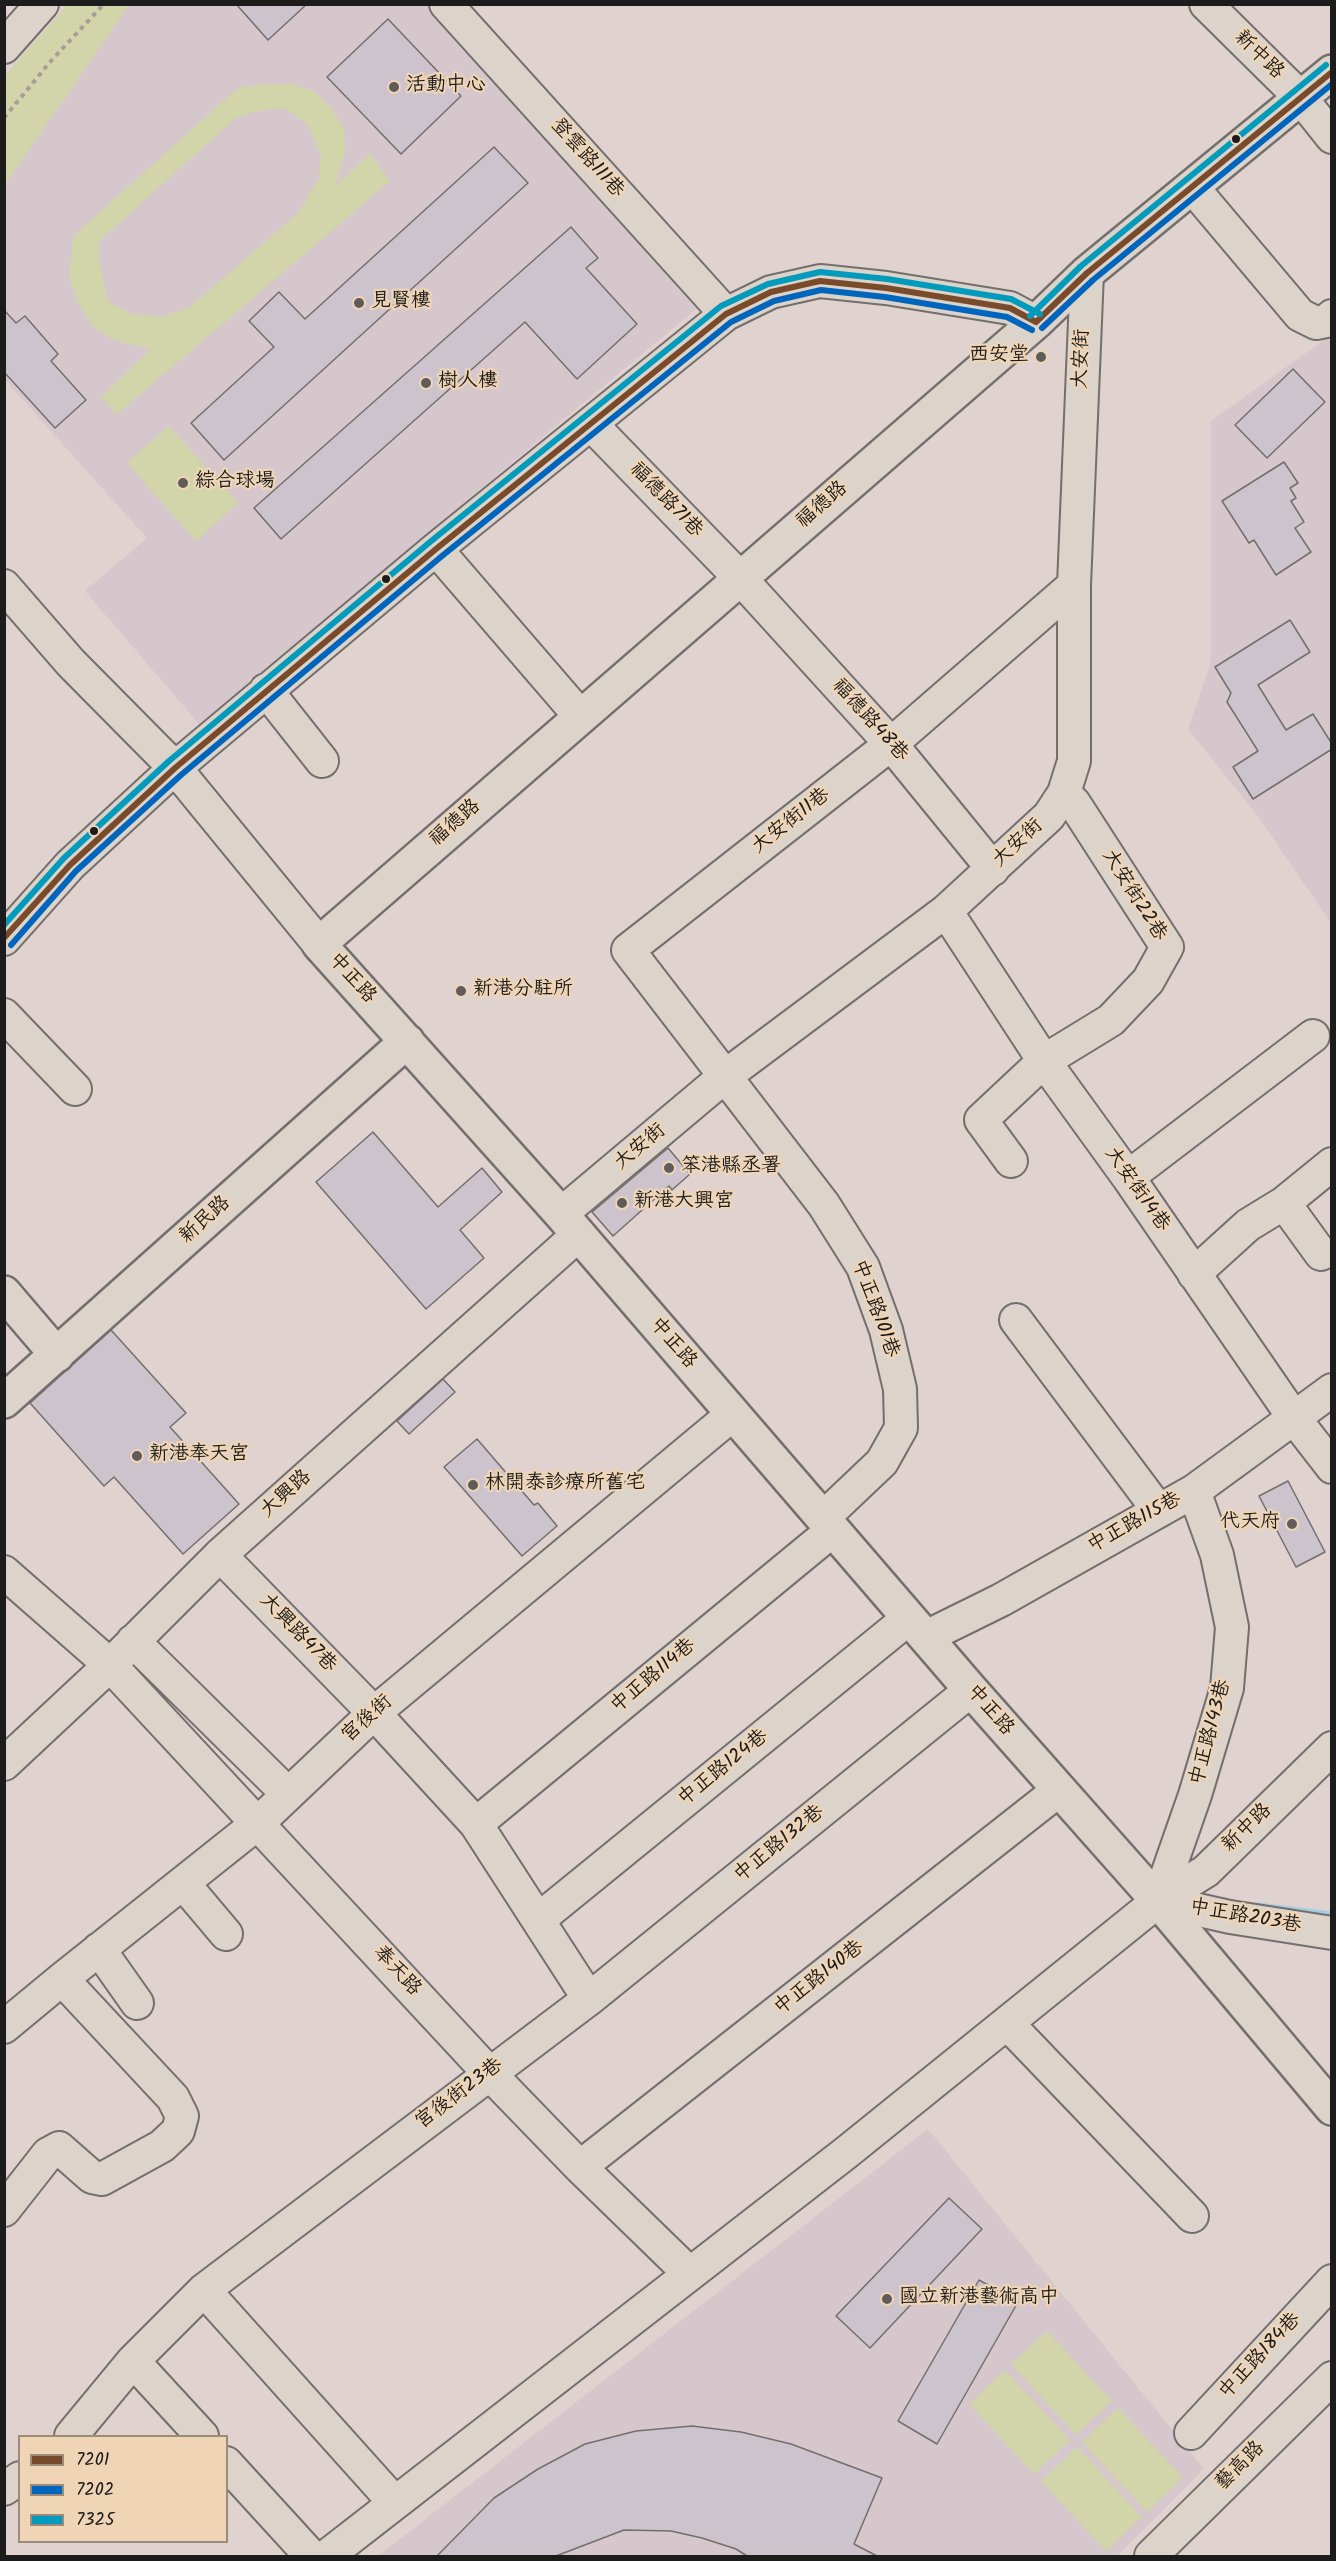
<!DOCTYPE html>
<meta charset="utf-8">
<style>
body{margin:0}
#map{position:relative;width:1336px;height:2561px;overflow:hidden;background:#dfd2cf;font-family:Kalam,sans-serif}
canvas{display:block}
.frame{position:absolute;inset:0;border:6px solid #1c1c1c;pointer-events:none}
.legend{position:absolute;left:18px;top:2435px;width:210px;height:108px;box-sizing:border-box;background:#efd5b6;border:2px solid #9b8b78;margin:0;padding:8px 10px;list-style:none;font-size:18px;color:#1c1c1c}
.legend li{display:flex;align-items:center;gap:12px;height:30px}
.legend b{width:30px;border:2px solid #9b8b78}
</style>
<div id="map">
<canvas width="1336" height="2561"></canvas>
<div class="frame"></div>
<ul class="legend">
<li><b style="height:8px;background:#7a4b2a"></b>7201</li>
<li><b style="height:8px;background:#0065bd"></b>7202</li>
<li><b style="height:8px;background:#039bbc"></b>7325</li>
</ul>
</div>
<script>
const ctx = document.querySelector('canvas').getContext('2d');
ctx.lineJoin = 'round';
function fill(path, color) { ctx.fillStyle = color; ctx.fill(path, 'evenodd'); }
const toPath = rows => new Path2D(rows.map(r => 'M' + r).join(''));
function strokePath(path, color, width, dash) { ctx.strokeStyle = color; ctx.lineWidth = width; ctx.lineCap = dash ? 'butt' : 'round'; ctx.setLineDash(dash || []); ctx.stroke(path); }
function write(font, color, halo, rows, align = 'center') {
  ctx.font = font + ' Kalam,"LXGW WenKai TC",sans-serif'; ctx.lineWidth = 4.5; ctx.setLineDash([]); ctx.textBaseline = 'middle'; ctx.strokeStyle = halo; ctx.fillStyle = color; for (const [text, x, y, turn = 0] of rows) {
    ctx.save(); ctx.translate(x, y); ctx.rotate((+turn || 0) * Math.PI / 180); ctx.textAlign = isNaN(turn) ? turn : align; if (halo) ctx.strokeText(text, 0, 0); ctx.fillText(text, 0, 0); ctx.restore();
  }
}
fill(toPath([
 [129,5,427,5,696,309,199,724,85,591,147,538,5,380,4,185],
 [1331,335,1331,923,1260,819,1188,729,1211,662,1211,421],
 [928,2129,1204,2469,1117,2556,378,2556]
]), '#d6c7cc');
fill(toPath([
 [68,4,129,5,5,185,5,75],
 [264,84,291,84,314,91,330,107,344,129,345,153,335,186,370,154,390,181,116,415,101,397,151,349,116,341,93,327,77,301,69,276,74,235,238,88],
 [285,108,308,125,321,155,319,178,298,213,190,307,162,317,131,314,108,301,99,262,99,241,237,117,257,111],
 [169,426,238,503,196,541,127,463],
 [1047,2331,1112,2401,1076,2435,1011,2364],
 [1005,2370,1070,2440,1034,2474,969,2404],
 [1118,2408,1183,2478,1147,2512,1082,2442],
 [1077,2447,1142,2517,1106,2551,1041,2481]
]), '#d2d4a9');
strokePath(toPath([
 [1258,1906,1332,1915]
]), '#a4cce3', 7);
const building = toPath([
 [236,4,307,4,268,40,236,4],
 [388,19,461,96,401,154,327,77,388,19],
 [494,147,528,183,224,460,191,423,274,347,249,321,279,292,305,319,494,147],
 [571,227,598,258,586,268,637,324,577,379,525,322,281,539,254,508,571,227],
 [4,310,16,323,25,316,58,354,51,361,86,400,55,428,4,372,4,310],
 [1293,369,1325,402,1267,458,1235,425,1293,369],
 [1284,462,1298,483,1290,488,1296,498,1291,501,1304,522,1295,528,1311,552,1276,575,1254,540,1249,543,1222,501,1284,462],
 [1290,620,1310,652,1258,685,1286,730,1313,714,1332,744,1332,749,1253,799,1233,767,1258,751,1227,702,1231,693,1215,667,1290,620],
 [373,1132,438,1207,482,1168,502,1192,460,1230,484,1258,426,1309,316,1182,373,1132],
 [668,1148,690,1174,672,1190,669,1186,613,1236,592,1212,668,1148],
 [111,1330,186,1413,170,1427,239,1504,183,1554,114,1477,104,1486,30,1403,111,1330],
 [443,1379,455,1392,409,1434,397,1421,443,1379],
 [477,1439,534,1505,538,1503,557,1526,522,1556,444,1467,477,1439],
 [1288,1481,1325,1552,1296,1567,1259,1496,1288,1481],
 [949,2198,982,2229,870,2348,836,2316,949,2198],
 [979,2280,1018,2302,937,2444,898,2421,979,2280],
 [692,2426,741,2432,791,2444,882,2478,854,2544,877,2556,747,2556,736,2549,702,2538,671,2531,624,2530,556,2556,437,2556,494,2498,538,2469,585,2444,636,2431,692,2426]
]);
fill(building, '#ccc3cc');
strokePath(building, '#746e6d', 1.5);
const minor = toPath([
 [446,4,726,314],
 [1206,4,1300,97,1332,137],
 [4,47,42,4],
 [1193,188,1300,315,1316,323,1326,321,1332,316],
 [591,424,740,578,891,744,993,869],
 [436,549,580,716],
 [4,586,71,663,175,768,319,944],
 [266,690,322,761],
 [946,911,1044,1061,1128,1177,1294,1418,1332,1467],
 [4,939,70,865,175,768,436,549,726,314,771,292,820,281,886,288,1010,308,1036,322],
 [4,1015,75,1089],
 [1011,1161,981,1120,1044,1061,1111,1020,1148,981,1167,947,1074,803,1064,793],
 [1128,1177,1313,1036],
 [1284,1203,1321,1254],
 [561,1214,724,1077,946,911,1049,816,1064,793,1074,761,1074,585,1087,273],
 [1194,1274,1248,1225,1284,1203,1332,1164],
 [1016,1320,1159,1511],
 [823,1518,882,1462,901,1428,900,1389,886,1330,863,1267,824,1205,628,950,891,744,1074,585],
 [220,1555,374,1713,476,1824,589,1999],
 [4,1572,110,1665,489,2073,580,2167,689,2273],
 [926,1637,1001,1600,1194,1491,1332,1390],
 [133,1641,288,1794],
 [4,1764,110,1665,220,1555,578,1235],
 [476,1824,833,1530],
 [183,1883,226,1934],
 [1158,1901,1195,1795,1227,1688,1232,1627,1217,1555,1194,1491],
 [1158,1901,1230,1917,1332,1933],
 [538,1920,909,1618],
 [99,1949,137,2003],
 [1007,2023,1192,2216],
 [4,2027,62,1979,258,1823,374,1713,733,1414],
 [580,2167,1059,1790],
 [4,2210,48,2154,59,2148,92,2177,102,2179,162,2146,178,2131,182,2116,173,2098,62,1979],
 [204,2290,395,2503],
 [133,2361,202,2436],
 [1191,2433,1332,2281],
 [71,2436,133,2361,204,2290,589,1999,971,1690],
 [226,2463,311,2556],
 [4,2489,20,2478],
 [327,2556,847,2152,1158,1901,1206,1871,1332,1748],
 [1151,2556,1332,2378]
]);
const major = toPath([
 [1332,72,1087,273,1036,322,319,944,561,1214,971,1690,1158,1901,1332,2108],
 [4,1293,57,1355],
 [4,1401,407,1041]
]);
strokePath(minor, '#746e6d', 36);
strokePath(major, '#746e6d', 38);
strokePath(toPath([
 [4,118,50,62,104,4]
]), '#a69e98', 4, [4.5, 4.5]);
strokePath(minor, '#dcd3ca', 32);
strokePath(major, '#dcd3ca', 33);
strokePath(toPath([
 [1036,322,1087,273,1332,72],
 [4,938,70,865,175,768,436,549,726,314,771,292,820,281,886,288,1010,308,1036,322]
]), '#7a4b2a', 6);
strokePath(toPath([
 [1042,328,1093,280,1332,84],
 [11,945,76,871,181,775,442,556,731,322,774,301,821,290,885,297,1007,317,1032,330]
]), '#0065bd', 6);
strokePath(toPath([
 [1030,316,1081,266,1326,65],
 [4,925,64,858,169,761,430,542,721,306,768,284,820,272,887,279,1011,299,1040,314]
]), '#039bbc', 6);
for (const [x, y, r, color] of [
 [394,87,6,"#605c5b"],
 [1236,139,5,"#1c1c1c"],
 [359,303,6,"#605c5b"],
 [1041,357,6,"#605c5b"],
 [426,383,6,"#605c5b"],
 [183,483,6,"#605c5b"],
 [386,579,5,"#1c1c1c"],
 [94,831,5,"#1c1c1c"],
 [461,991,6,"#605c5b"],
 [669,1168,6,"#605c5b"],
 [622,1203,6,"#605c5b"],
 [137,1456,6,"#605c5b"],
 [473,1485,6,"#605c5b"],
 [1292,1524,6,"#605c5b"],
 [887,2299,6,"#605c5b"]
]) { const dot = new Path2D(); dot.arc(x, y, r, 0, 2 * Math.PI); ctx.fillStyle = color; ctx.fill(dot); strokePath(dot, '#efd5b6', 2); }
write('20px', '#1c1c1c', '#efd5b6', [
 ["新中路",1258,56,44],
 ["登雲路111巷",586,159,48],
 ["大安街",1083,359,-88],
 ["福德路71巷",665,501,46],
 ["福德路",823,506,-41],
 ["福德路48巷",869,721,48],
 ["大安街11巷",792,822,-38],
 ["福德路",456,824,-41],
 ["大安街",1019,844,-43],
 ["大安街22巷",1133,896,58],
 ["中正路",351,979,48],
 ["大安街",641,1148,-40],
 ["大安街14巷",1136,1190,55],
 ["新民路",206,1221,-42],
 ["中正路101巷",874,1309,70],
 ["中正路",672,1344,49],
 ["大興路",287,1495,-42],
 ["中正路115巷",1135,1524,-29],
 ["大興路47巷",297,1634,46],
 ["中正路114巷",654,1677,-40],
 ["中正路",989,1711,49],
 ["宮後街",368,1720,-42],
 ["中正路143巷",1212,1733,-75],
 ["中正路124巷",724,1769,-39],
 ["新中路",1248,1829,-44],
 ["中正路132巷",780,1845,-39],
 ["中正路203巷",1245,1918,10],
 ["奉天路",396,1972,47],
 ["中正路140巷",820,1979,-38],
 ["宮後街23巷",460,2095,-37],
 ["中正路184巷",1261,2357,-47],
 ["藝高路",1241,2467,-45]
]);
write('20px', '#1c1c1c', '#efd5b6', [
 ["活動中心",406,87],
 ["見賢樓",371,303],
 ["西安堂",1029,357,"right"],
 ["樹人樓",438,383],
 ["綜合球場",195,483],
 ["新港分駐所",473,991],
 ["笨港縣丞署",681,1168],
 ["新港大興宮",634,1203],
 ["新港奉天宮",149,1456],
 ["林開泰診療所舊宅",485,1485],
 ["代天府",1280,1524,"right"],
 ["國立新港藝術高中",899,2299]
], 'left');
</script>
